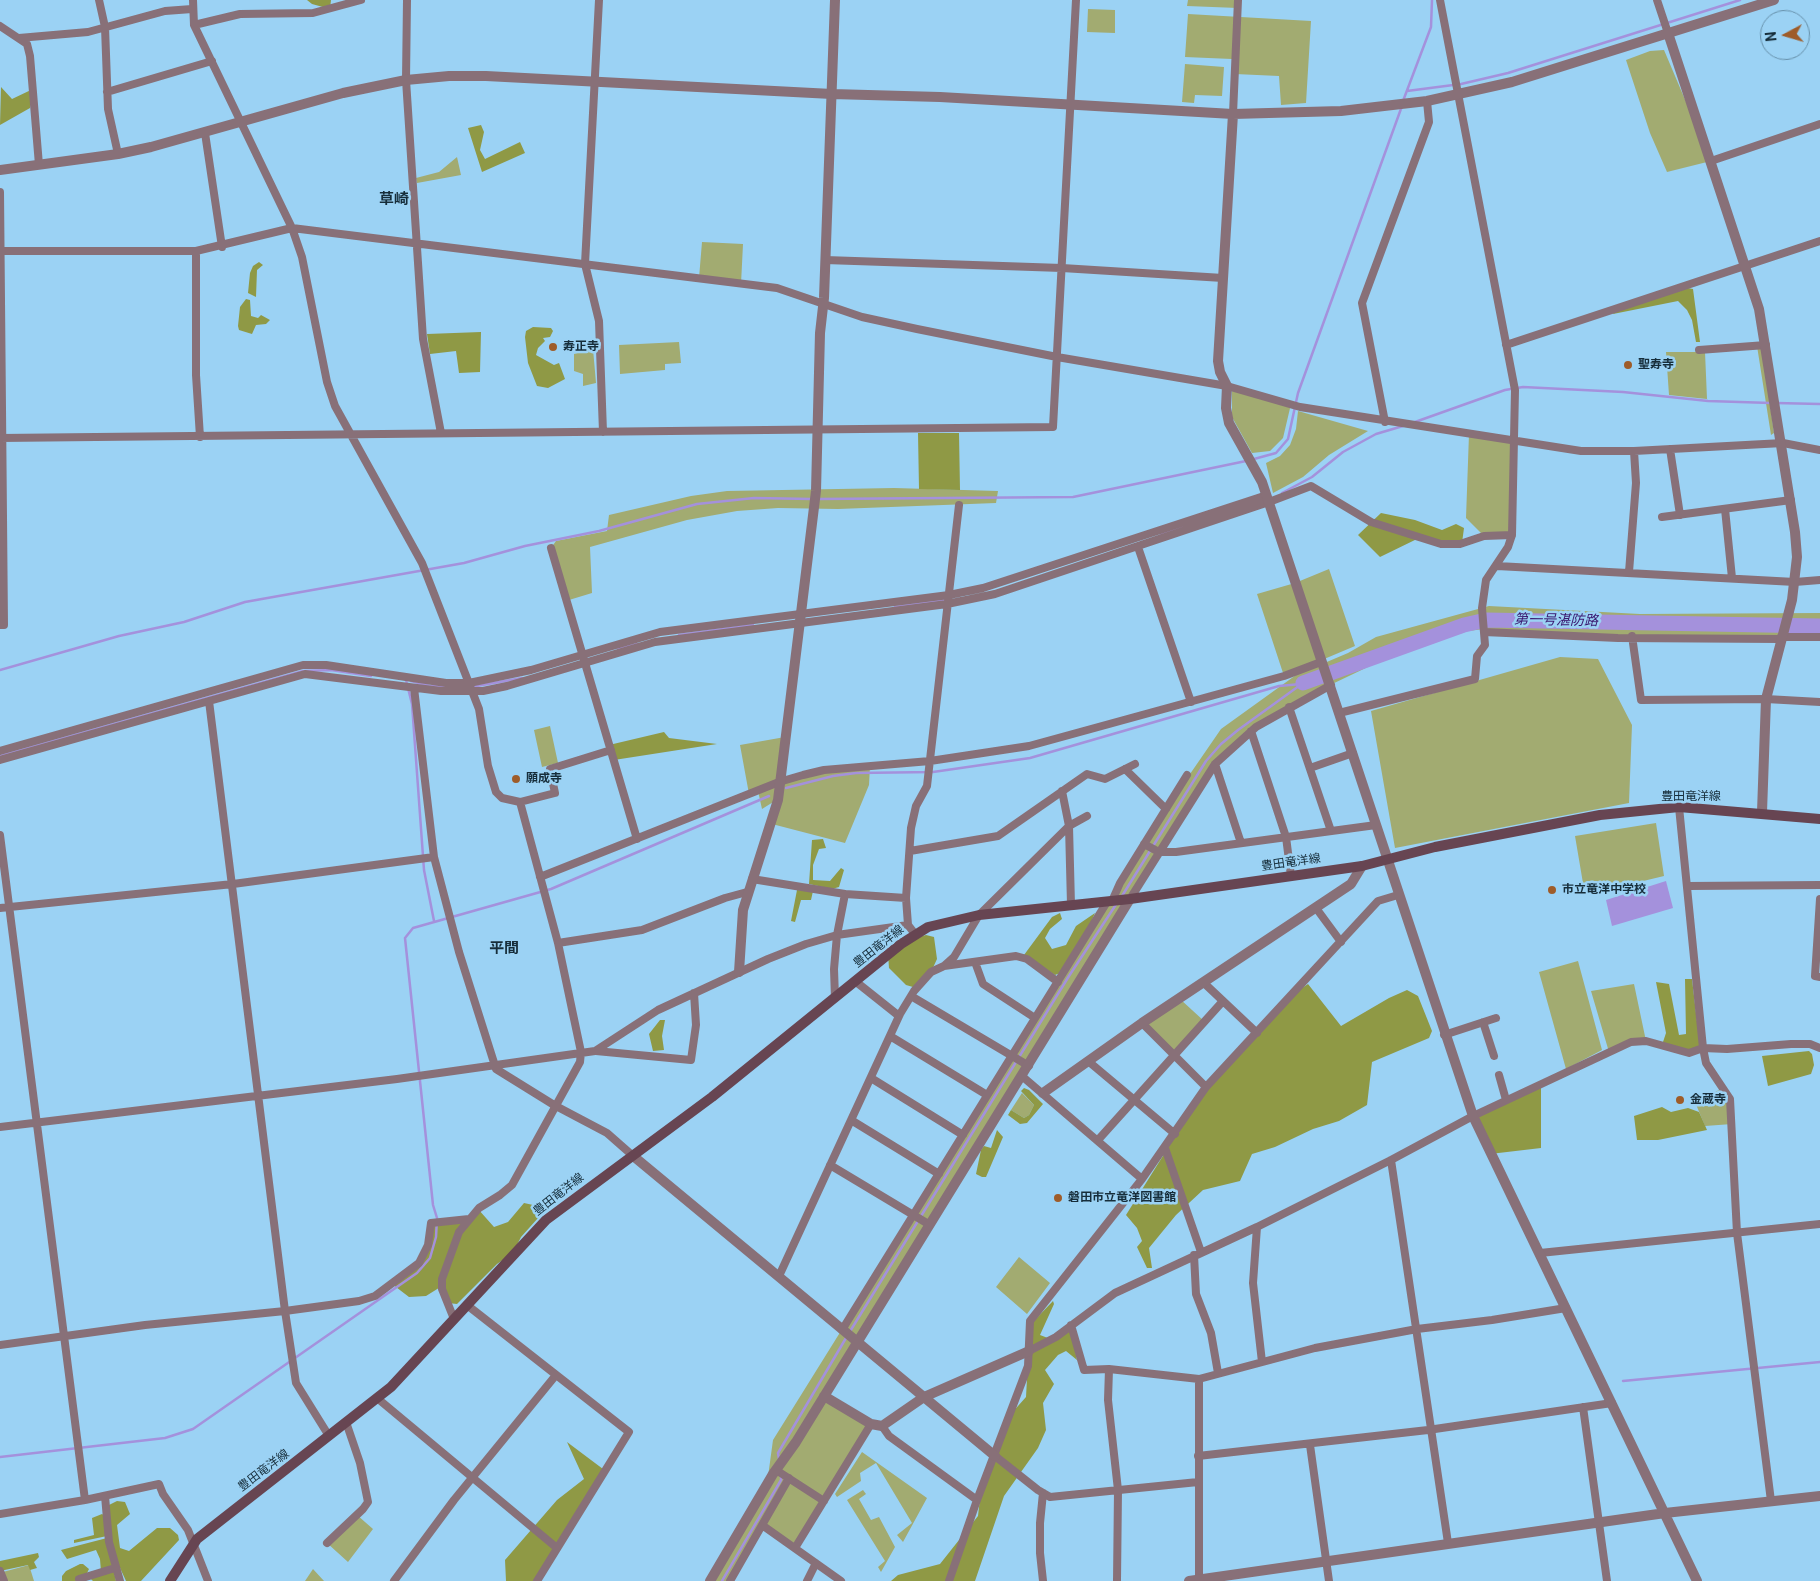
<!DOCTYPE html>
<meta charset="utf-8">
<style>
body{margin:0}
#map{position:relative;width:1820px;height:1581px;overflow:hidden;background:#9bd2f4;font-family:Roboto,sans-serif}
canvas{display:block}
.north{position:absolute;left:1760px;top:10px;width:50px;height:50px;box-sizing:border-box;background:#9bd2f4;border:1px solid #6690aa;border-radius:50%;rotate:264deg;font-size:14px;font-weight:700;line-height:20px;text-align:center;color:#162d3a}
.north::after{content:'';display:block;margin:auto;width:18px;height:22px;background:#9e5c29;clip-path:polygon(50% 0,100% 100%,50% 72%,0 100%)}
</style>
<div id="map">
<canvas width="1820" height="1581"></canvas>
<div class="north">N</div>
</div>
<script>
const ctx = document.querySelector('canvas').getContext('2d');
ctx.lineJoin = 'round';
function fill(path, color) { ctx.fillStyle = color; ctx.fill(path, 'evenodd'); }
const toPath = rows => new Path2D(rows.map(r => 'M' + r).join(''));
function strokePath(path, color, width, dash) { ctx.strokeStyle = color; ctx.lineWidth = width; ctx.lineCap = dash ? 'butt' : 'round'; ctx.setLineDash(dash || []); ctx.stroke(path); }
function write(font, color, halo, rows, align = 'center') {
  ctx.font = font + ' Roboto,"Noto Sans JP",sans-serif'; ctx.lineWidth = 5; ctx.setLineDash([]); ctx.textBaseline = 'middle'; ctx.strokeStyle = halo; ctx.fillStyle = color; for (const [text, x, y, turn = 0] of rows) {
    ctx.save(); ctx.translate(x, y); ctx.rotate((+turn || 0) * Math.PI / 180); ctx.textAlign = isNaN(turn) ? turn : align; if (halo) ctx.strokeText(text, 0, 0); ctx.fillText(text, 0, 0); ctx.restore();
  }
}
fill(toPath([
 [1188,0,1238,0,1238,8,1187,6],
 [1088,9,1115,10,1115,33,1087,32],
 [1188,14,1311,21,1306,103,1281,105,1279,76,1235,74,1236,24,1232,59,1185,57],
 [1664,50,1711,161,1667,172,1650,133,1626,60,1650,51],
 [1185,64,1224,67,1222,96,1195,95,1194,103,1182,102],
 [457,157,461,175,417,183,416,178,439,172],
 [702,242,743,244,741,284,699,278],
 [679,342,681,363,665,364,665,370,620,374,619,345],
 [1757,346,1762,348,1774,433,1771,435],
 [593,349,596,383,583,386,583,374,574,371,574,354],
 [1666,352,1705,352,1707,399,1669,395],
 [1232,391,1291,404,1283,438,1270,451,1252,453,1232,417],
 [1298,411,1368,431,1329,455,1303,477,1273,493,1266,463,1280,456,1290,445,1296,429],
 [1469,434,1511,440,1512,535,1484,536,1466,518],
 [894,488,998,491,996,503,838,509,778,508,737,511,687,520,590,547,592,593,569,600,551,548,556,541,607,531,609,515,691,496,727,491],
 [1329,569,1355,646,1284,676,1257,594,1295,583],
 [1489,606,1640,614,1820,613,1820,637,1655,637,1484,629,1468,631,1395,654,1328,686,1274,716,1212,768,824,1396,871,1424,794,1544,766,1524,730,1581,711,1581,767,1484,773,1440,1168,806,1221,729,1296,675,1348,653,1376,637],
 [1560,657,1598,659,1632,725,1629,803,1395,848,1371,711],
 [550,726,558,763,542,767,534,730],
 [785,737,779,782,824,770,870,766,869,785,845,843,772,824,778,799,762,809,758,791,749,794,740,745],
 [1656,823,1664,876,1585,895,1575,836],
 [1578,961,1602,1050,1566,1069,1539,972],
 [1634,984,1646,1041,1609,1052,1591,991],
 [1180,999,1204,1021,1172,1052,1142,1023],
 [1721,1089,1730,1099,1732,1124,1705,1126,1695,1102],
 [1022,1093,1034,1105,1029,1115,1024,1118,1011,1110],
 [1019,1257,1050,1283,1027,1314,996,1287],
 [862,1452,927,1498,903,1542,897,1535,912,1523,876,1463,860,1473,861,1481,837,1497,835,1494],
 [863,1490,866,1494,859,1499,871,1520,879,1517,895,1547,881,1572,878,1567,885,1561,847,1500],
 [357,1515,373,1529,348,1562,327,1543],
 [29,1565,34,1581,7,1581,3,1572],
 [313,1569,324,1581,305,1581]
]), '#a2ab71');
fill(toPath([
 [307,0,331,0,330,9,312,4],
 [1,87,12,99,33,89,30,108,0,125],
 [481,125,484,132,480,150,485,159,520,142,525,153,482,172,468,128],
 [259,262,263,265,257,270,256,297,248,293,250,273,253,266],
 [1688,288,1693,289,1700,342,1696,342,1692,320,1687,310,1678,301,1613,314,1615,309],
 [246,299,250,300,251,316,258,318,261,315,270,320,266,324,256,325,252,334,239,330,238,326,240,307],
 [533,327,551,328,553,331,550,337,543,338,545,341,538,348,536,355,554,365,559,363,565,379,548,388,537,386,528,363,525,337,526,331],
 [481,332,480,372,459,373,456,351,430,354,427,334],
 [918,433,959,433,960,490,919,489],
 [1381,513,1415,520,1442,530,1456,524,1464,528,1462,543,1419,538,1380,557,1358,535],
 [664,732,669,738,717,744,614,760,609,745],
 [823,839,826,848,819,849,813,865,813,880,830,881,841,868,844,870,839,887,832,889,809,884,812,840],
 [797,890,813,891,811,900,801,900,795,922,791,921],
 [1060,913,1062,919,1050,929,1045,938,1052,949,1066,945,1076,926,1095,913,1083,940,1065,971,1055,975,1024,955,1052,917],
 [926,935,934,937,937,959,931,972,913,987,906,985,889,968,888,954,916,938],
 [1685,979,1692,979,1700,1047,1689,1053,1662,1045,1666,1033,1656,982,1669,984,1679,1035,1686,1034],
 [1308,984,1341,1026,1389,998,1407,990,1418,996,1432,1031,1429,1038,1372,1062,1367,1105,1339,1121,1313,1129,1275,1147,1252,1154,1240,1181,1203,1190,1176,1215,1149,1248,1152,1268,1147,1268,1137,1247,1142,1241,1137,1228,1126,1215,1206,1087,1290,996],
 [660,1020,665,1020,662,1036,664,1050,653,1051,649,1034],
 [1809,1051,1812,1054,1814,1065,1811,1074,1768,1086,1762,1056],
 [1541,1084,1541,1148,1490,1154,1473,1116],
 [1024,1088,1029,1090,1043,1104,1027,1123,1020,1124,1008,1115,1011,1110,1024,1118,1029,1115,1034,1105,1021,1091],
 [1662,1107,1671,1112,1688,1108,1699,1112,1707,1130,1658,1140,1637,1140,1634,1116],
 [997,1130,1003,1137,986,1177,982,1177,976,1174,981,1150,984,1146,991,1148],
 [524,1203,547,1208,521,1237,513,1253,497,1264,457,1304,448,1303,442,1286,426,1296,409,1297,392,1284,424,1256,431,1226,469,1219,478,1209,494,1227,508,1222],
 [1053,1301,1054,1304,1040,1335,1053,1340,1071,1329,1077,1360,1066,1351,1058,1355,1045,1370,1054,1384,1043,1403,1046,1430,1038,1448,1004,1496,975,1581,891,1581,898,1575,940,1564,978,1516,981,1489,1010,1415,1026,1397,1030,1325],
 [567,1442,603,1469,537,1581,506,1581,505,1560,557,1500,584,1479],
 [117,1501,125,1502,130,1514,117,1525,120,1548,129,1551,157,1528,170,1528,178,1535,179,1540,141,1581,126,1581,110,1546,109,1505],
 [102,1514,105,1516,107,1536,74,1543,74,1540,94,1535,92,1518],
 [107,1538,116,1581,93,1581,90,1578,101,1572,100,1559,96,1550,67,1559,61,1550],
 [38,1553,39,1557,34,1562,37,1568,30,1570,28,1565,0,1571,0,1561],
 [80,1564,83,1564,89,1569,83,1581,62,1581,62,1576,66,1571]
]), '#8f9945');
fill(toPath([
 [1666,881,1673,908,1612,926,1606,900]
]), '#a491dc');
strokePath(toPath([
 [1407,91,1461,84,1508,73,1740,0],
 [1403,101,1431,27,1432,0],
 [1776,403,1820,404],
 [1415,422,1505,390,1523,387,1623,392,1708,401,1771,403],
 [1254,459,1276,453,1288,439,1298,393,1402,106],
 [1282,493,1312,477,1343,452,1376,434,1403,426],
 [817,499,1073,497,1246,461],
 [1161,534,1194,523],
 [895,607,946,600],
 [679,635,753,625],
 [618,649,637,644],
 [0,670,119,636,184,622,245,602,464,563,525,546,599,531,697,504,754,498,812,499],
 [406,680,412,704,424,870,434,921],
 [411,681,430,686,458,687],
 [471,687,522,678],
 [0,756,303,671,331,670,371,676],
 [786,788,833,776,856,773,933,772,1030,758,1279,686,1301,684],
 [1122,896,1206,761,1221,744,1238,730,1303,683],
 [849,1333,1069,976,1117,903],
 [1623,1381,1820,1362],
 [0,1457,165,1438,193,1429,417,1273,430,1258,436,1237,437,1218,433,1205,405,938,413,928,551,889,769,796],
 [779,1459,778,1453,846,1338],
 [722,1581,781,1480,781,1476]
]), '#a491dc', 2.5);
strokePath(toPath([
 [1303,683,1464,625,1486,620,1820,626]
]), '#a491dc', 15);
strokePath(toPath([
 [99,0,105,27,108,109,118,154],
 [193,0,194,25,292,228,302,257,327,382,335,406,422,563,479,709,488,766,496,792,502,798,520,802,555,793,550,769,611,750],
 [407,0,406,80,423,339,441,433],
 [599,0,585,264,599,321,603,432],
 [1657,0,1668,33],
 [194,25,240,14,313,13,361,0],
 [0,26,27,44,30,56,39,165],
 [19,38,88,32,165,11,192,9],
 [107,92,212,61],
 [1233,114,1238,0],
 [205,133,222,247],
 [1711,161,1820,124],
 [0,192,4,625,0,625],
 [0,251,196,251,292,228,777,288,862,317,917,329,1057,357,1227,386,1300,407,1581,451,1634,451,1783,443,1820,450],
 [196,251,196,375,200,437],
 [825,260,1062,268,1223,278],
 [1506,345,1820,241],
 [1699,350,1766,345],
 [1385,422,1362,303,1429,122,1427,101],
 [0,438,1053,427,1076,0],
 [1670,449,1680,515],
 [1725,509,1732,578],
 [1662,517,1791,500],
 [1138,547,1191,702],
 [551,548,637,839],
 [1497,566,1795,582,1820,580],
 [1629,572,1636,483,1634,451],
 [1484,632,1618,638,1780,639],
 [1632,636,1641,700,1766,699,1820,702],
 [1781,637,1820,637],
 [414,688,434,857,459,952,496,1069,554,1105,607,1133,632,1155],
 [209,701,285,1311,296,1383,329,1436],
 [1289,707,1331,831],
 [1339,713,1475,679,1477,656,1485,645,1482,608,1486,580,1508,547,1512,535,1515,390,1440,0],
 [1251,731,1286,837,1291,876],
 [0,751,303,665,326,665,446,683,469,683,531,670,660,632,949,595,983,588,1267,495],
 [0,760,305,674,441,691,483,691,507,686,655,642,947,604,995,594,1269,502,1311,486,1371,522,1441,544,1460,544,1484,536,1512,535],
 [1215,764,1241,843],
 [1310,768,1353,753],
 [1125,769,1166,809],
 [1062,791,1069,826,1071,905],
 [1679,807,1703,1048,1706,1063,1730,1099,1737,1233,1771,1501],
 [0,835,85,1500],
 [1144,844,1159,852,1176,852,1376,825],
 [910,851,998,836,1087,774,1105,779,1135,764],
 [540,877,779,782,803,775,824,770,930,761,1029,746,1284,676,1321,662],
 [752,879,845,894,906,898],
 [1688,886,1820,885],
 [1130,899,1215,764,1256,727,1331,685],
 [1820,899,1815,976,1820,977],
 [1112,901,1120,883,1187,775],
 [0,908,233,884,434,857],
 [1316,908,1341,942],
 [915,934,908,925,906,898,911,828,916,806,927,786,959,505],
 [558,943,642,930,725,898,747,892],
 [975,962,983,984,1035,1018],
 [944,966,954,957,979,915,1069,826,1087,816],
 [855,981,899,1016],
 [1204,983,1257,1033],
 [911,996,1029,1066],
 [835,998,834,969,837,935,845,894],
 [1483,1022,1494,1056],
 [1142,1023,1206,1087],
 [1444,1035,1496,1018],
 [890,1036,987,1095],
 [596,1051,691,1060,696,1025,694,993],
 [1088,1061,1175,1134],
 [1499,1075,1506,1100],
 [1023,1077,1142,1179],
 [871,1078,963,1135],
 [851,1120,939,1174],
 [0,1127,397,1079,595,1051,658,1010,768,959,806,944,837,935,908,925],
 [1098,1140,1223,1001],
 [1165,1148,1201,1252],
 [1391,1160,1448,1543],
 [830,1165,930,1225],
 [1257,1227,1253,1283,1262,1362],
 [1540,1253,1820,1224],
 [1194,1255,1196,1294,1211,1333,1218,1373],
 [779,1276,900,1014,914,991,931,972,944,966,1016,956,1027,959,1058,982],
 [467,1305,629,1432,537,1581],
 [454,1319,442,1289,442,1279,459,1232,479,1208,500,1195,512,1185,580,1062,581,1052,558,943,520,802],
 [1071,1325,1084,1370,1109,1369,1199,1379,1315,1348,1417,1329,1492,1320,1566,1308],
 [842,1330,1107,902],
 [0,1345,145,1325,285,1311,359,1301,375,1296,419,1263,428,1245,431,1223,469,1219],
 [1029,1351,1056,1337,1115,1293,1257,1227,1391,1160,1473,1116,1631,1042,1646,1041,1689,1053,1703,1048,1727,1049,1791,1044,1810,1044,1820,1048],
 [1109,1369,1108,1400,1118,1490,1117,1581],
 [377,1398,557,1548],
 [1583,1407,1607,1581],
 [882,1426,889,1436,977,1500],
 [1310,1445,1329,1581],
 [995,1456,1038,1490,1050,1497,1198,1482],
 [1198,1456,1428,1430,1612,1403],
 [776,1470,824,1501],
 [1043,1493,1040,1523,1040,1553,1043,1581],
 [105,1496,109,1542,120,1581],
 [0,1514,85,1500,159,1484,163,1494,188,1530,208,1581],
 [762,1525,841,1581],
 [327,1543,363,1509,368,1502,360,1463,346,1422],
 [795,1548,871,1424],
 [0,1571,4,1581],
 [79,1579,115,1568],
 [394,1581,454,1500,556,1375],
 [730,1581,789,1478],
 [807,1581,816,1563],
 [949,1581,977,1500,1028,1366,1030,1321,1142,1179,1206,1087,1378,901,1398,895],
 [1199,1581,1199,1379]
]), '#887078', 8);
strokePath(toPath([
 [1668,33,1759,309,1795,532,1797,557,1792,600,1766,699,1762,812],
 [1233,114,1218,361,1220,372,1227,386,1226,408,1229,423,1262,482,1473,1116,1697,1581],
 [0,170,118,154,151,147,343,93,406,80,449,76,486,76,832,94,940,97,1233,114,1341,111,1427,101,1512,82,1774,0],
 [739,972,743,910,778,800,816,491,820,333,824,298,835,0],
 [1043,1093,1142,1023,1351,884,1362,866],
 [632,1155,995,1456],
 [824,1396,871,1424,882,1426,924,1397,1029,1351],
 [710,1581,773,1474,796,1442,1130,899],
 [1189,1581,1665,1513,1820,1496]
]), '#887078', 10);
strokePath(toPath([
 [170,1581,197,1539,391,1387,546,1220,712,1097,901,944,928,927,979,915,1130,899,1362,866,1435,847,1600,815,1679,807,1820,819]
]), '#674552', 10);
for (const [x, y, r, color] of [
 [553,347,5,"#9e5c29"],
 [1628,365,5,"#9e5c29"],
 [516,779,5,"#9e5c29"],
 [1552,890,5,"#9e5c29"],
 [1680,1100,5,"#9e5c29"],
 [1058,1198,5,"#9e5c29"]
]) { const dot = new Path2D(); dot.arc(x, y, r, 0, 2 * Math.PI); ctx.fillStyle = color; ctx.fill(dot); strokePath(dot, '#9bd2f4', 2); }
write('bold 12px', '#162d3a', '#9bd2f4', [
 ["寿正寺",563,347],
 ["聖寿寺",1638,365],
 ["願成寺",526,779],
 ["市立竜洋中学校",1562,890],
 ["金蔵寺",1690,1100],
 ["磐田市立竜洋図書館",1068,1198]
], 'left');
write('12px', '#162d3a', '#9bd2f4', [
 ["豊田竜洋線",1691,797],
 ["豊田竜洋線",1291,863,-8],
 ["豊田竜洋線",879,947,-38],
 ["豊田竜洋線",559,1195,-38],
 ["豊田竜洋線",264,1471,-37]
]);
write('italic 14px', '#3a176f', '#9bd2f4', [
 ["第一号湛防路",1556,621,1]
]);
write('bold 15px', '#162d3a', '#9bd2f4', [
 ["草崎",394,200],
 ["平間",504,949]
]);
</script>
